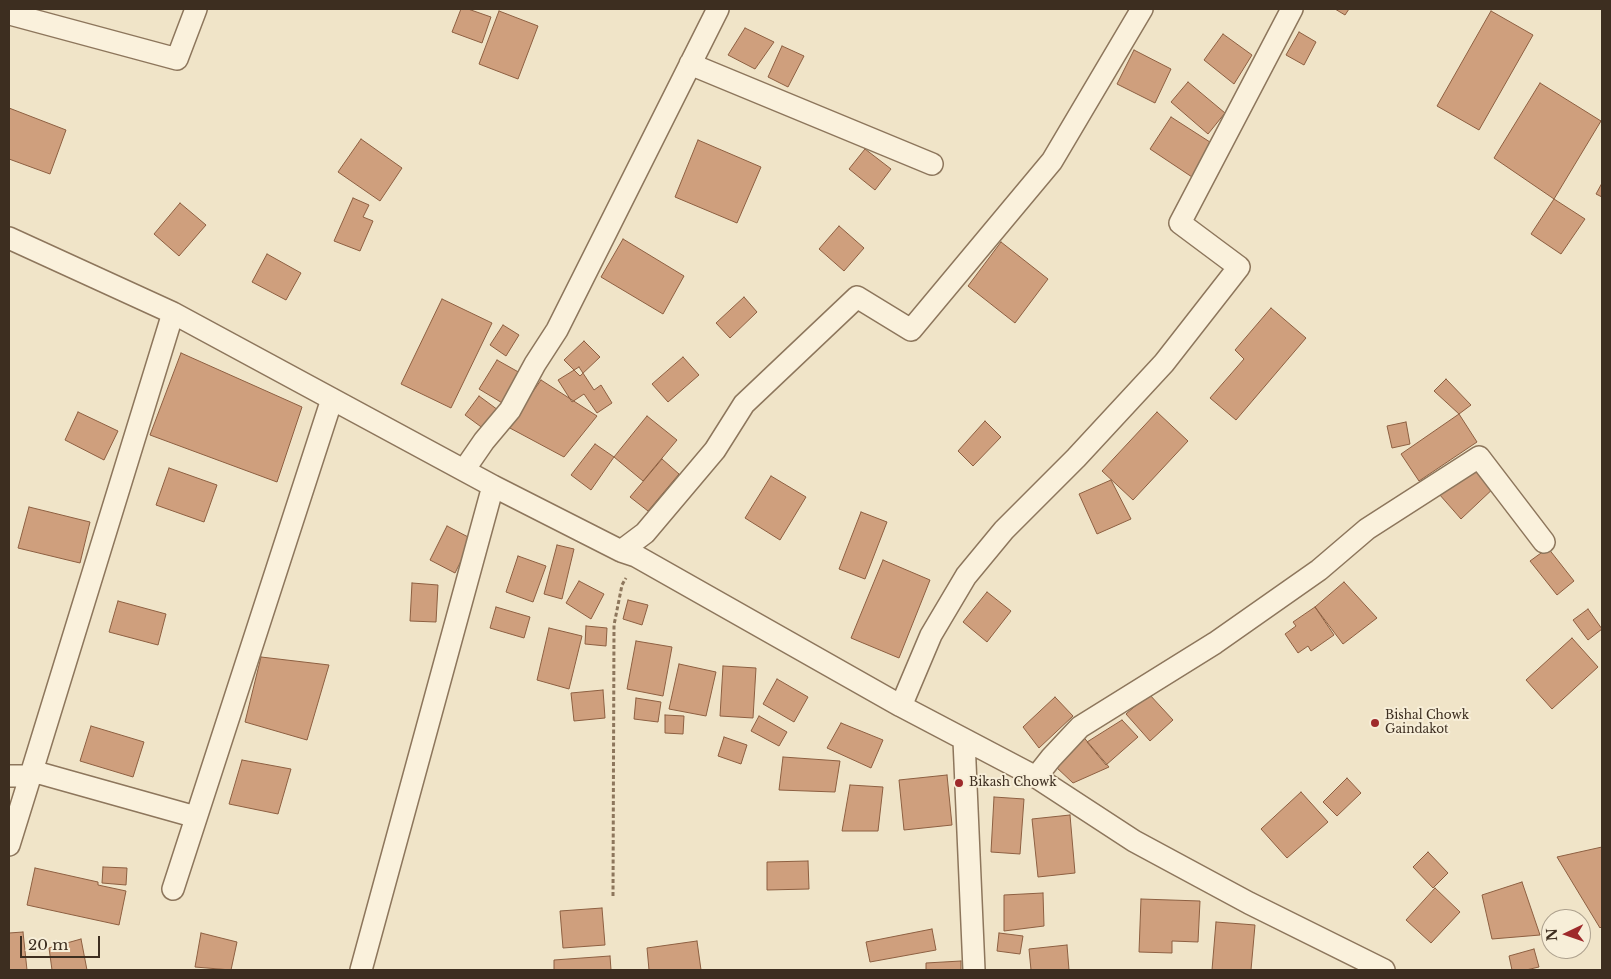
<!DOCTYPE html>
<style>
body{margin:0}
#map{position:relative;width:1611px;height:979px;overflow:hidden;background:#f0e4c8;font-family:"Libre Baskerville",serif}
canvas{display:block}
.frame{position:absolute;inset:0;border:10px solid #3d2e20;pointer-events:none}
.north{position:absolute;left:1541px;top:909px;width:50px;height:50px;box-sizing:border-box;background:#f7eed8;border:1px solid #ada18e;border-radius:50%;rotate:267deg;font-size:14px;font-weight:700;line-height:20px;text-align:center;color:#3d2e20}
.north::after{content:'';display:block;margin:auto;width:18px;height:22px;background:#9e2a2b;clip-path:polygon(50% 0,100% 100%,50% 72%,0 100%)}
.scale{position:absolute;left:20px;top:936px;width:80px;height:22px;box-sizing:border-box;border:2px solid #3d2e20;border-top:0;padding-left:6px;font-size:15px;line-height:18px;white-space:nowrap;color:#3d2e20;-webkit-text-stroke:4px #f7eed8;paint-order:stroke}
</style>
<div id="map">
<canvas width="1611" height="979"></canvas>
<div class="frame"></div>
<div class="north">N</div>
<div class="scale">20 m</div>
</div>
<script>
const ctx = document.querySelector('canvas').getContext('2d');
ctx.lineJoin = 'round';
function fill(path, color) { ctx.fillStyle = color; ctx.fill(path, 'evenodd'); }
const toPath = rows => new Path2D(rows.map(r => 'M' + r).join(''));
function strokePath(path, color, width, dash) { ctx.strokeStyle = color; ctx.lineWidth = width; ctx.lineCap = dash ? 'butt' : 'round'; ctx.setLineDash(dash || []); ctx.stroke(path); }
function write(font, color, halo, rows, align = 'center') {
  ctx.font = font + ' "Libre Baskerville",serif'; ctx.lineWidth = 4; ctx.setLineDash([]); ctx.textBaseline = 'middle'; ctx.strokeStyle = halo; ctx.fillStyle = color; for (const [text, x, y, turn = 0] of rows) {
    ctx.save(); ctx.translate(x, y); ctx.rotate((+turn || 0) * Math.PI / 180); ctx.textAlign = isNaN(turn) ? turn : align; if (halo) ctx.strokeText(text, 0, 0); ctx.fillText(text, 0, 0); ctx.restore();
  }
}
const building = toPath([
 [461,9,468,9,491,17,482,43,452,32,461,9],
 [1335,9,1349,9,1345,15,1335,9],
 [499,11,538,26,518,79,479,64,499,11],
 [1491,11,1533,35,1479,130,1437,106,1491,11],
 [745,28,774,42,755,69,728,55,745,28],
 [1299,32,1316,42,1304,65,1286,55,1299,32],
 [1223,34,1252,55,1234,84,1204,60,1223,34],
 [782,46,804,56,788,87,768,77,782,46],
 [1134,50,1171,69,1155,103,1117,84,1134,50],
 [1188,82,1225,113,1208,134,1171,102,1188,82],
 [1540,83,1601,121,1554,199,1494,158,1540,83],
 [9,108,66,130,50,174,9,159,9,108],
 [1171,117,1213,144,1192,177,1150,149,1171,117],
 [361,139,402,168,380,201,338,172,361,139],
 [698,140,761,167,737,223,675,197,698,140],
 [865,149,891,169,875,190,849,169,865,149],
 [1602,183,1602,197,1596,194,1602,183],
 [353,198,369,205,363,217,373,221,360,251,334,241,353,198],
 [1554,199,1585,219,1561,254,1531,234,1554,199],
 [180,203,206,225,179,256,154,234,180,203],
 [839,226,864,248,844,271,819,249,839,226],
 [623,239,684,276,663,314,601,277,623,239],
 [1001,242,1048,279,1015,323,968,286,1001,242],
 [267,254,301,273,286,300,252,282,267,254],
 [744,297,757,312,730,338,716,323,744,297],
 [442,299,492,323,451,408,401,384,442,299],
 [1271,308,1306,338,1236,420,1210,398,1244,359,1235,350,1271,308],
 [503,325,519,335,506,356,490,345,503,325],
 [584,341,600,357,580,376,564,360,584,341],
 [181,353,302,407,277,482,150,435,181,353],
 [683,357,699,375,668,402,652,384,683,357],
 [497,360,522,374,504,404,479,389,497,360],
 [579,367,594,390,601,385,612,403,597,413,584,394,572,402,558,380,579,367],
 [1446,379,1471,405,1459,414,1434,391,1446,379],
 [541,380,597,416,564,457,508,427,541,380],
 [479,396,498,410,484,429,465,415,479,396],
 [78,412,118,431,104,460,65,440,78,412],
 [1157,412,1188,441,1133,500,1102,471,1157,412],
 [1459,414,1477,442,1419,481,1401,454,1459,414],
 [647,416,677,440,643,481,614,457,647,416],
 [985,421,1001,437,973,466,958,451,985,421],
 [1406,422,1410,444,1392,448,1387,426,1406,422],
 [595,444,614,457,591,490,571,475,595,444],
 [662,459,679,474,648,511,630,497,662,459],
 [1475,461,1497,485,1461,519,1439,494,1475,461],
 [169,468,217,485,204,522,156,505,169,468],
 [771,476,806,497,780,540,745,518,771,476],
 [1111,480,1131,519,1097,534,1079,494,1111,480],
 [29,507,90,522,80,563,18,548,29,507],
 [861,512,887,522,865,579,839,569,861,512],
 [447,526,472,539,455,573,430,560,447,526],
 [557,545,574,549,562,599,544,594,557,545],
 [1548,548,1574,581,1557,595,1530,561,1548,548],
 [518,556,546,566,533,602,506,592,518,556],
 [883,560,930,580,899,658,851,638,883,560],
 [579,581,604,594,591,619,566,603,579,581],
 [1344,582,1377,618,1343,644,1315,607,1344,582],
 [412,583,438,585,436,622,410,621,412,583],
 [987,592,1011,611,987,642,963,622,987,592],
 [628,600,648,605,642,625,623,619,628,600],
 [118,601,166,614,158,645,109,632,118,601],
 [496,607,530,617,524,638,490,628,496,607],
 [1315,607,1334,635,1311,651,1308,646,1298,653,1285,634,1296,626,1293,622,1315,607],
 [1588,609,1602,629,1588,640,1573,620,1588,609],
 [586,626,607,628,606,646,585,644,586,626],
 [549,628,582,636,569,689,537,680,549,628],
 [1572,638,1598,667,1552,709,1526,680,1572,638],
 [636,641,672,647,663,696,627,689,636,641],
 [261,657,329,665,307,740,245,722,261,657],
 [679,664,716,672,706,716,669,709,679,664],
 [723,666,756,668,753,718,720,716,723,666],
 [777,679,808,697,794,722,763,704,777,679],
 [603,690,605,718,574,721,571,693,603,690],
 [1149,694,1173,720,1150,741,1126,714,1149,694],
 [1055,697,1073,716,1039,748,1023,727,1055,697],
 [636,698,661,702,658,722,634,719,636,698],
 [665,715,684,716,683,734,665,733,665,715],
 [759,716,787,732,779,746,751,731,759,716],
 [1122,720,1138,737,1106,765,1087,742,1122,720],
 [841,723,883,740,871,768,827,748,841,723],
 [91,726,144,742,133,777,80,761,91,726],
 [1080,733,1109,767,1073,783,1055,766,1080,733],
 [724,737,747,745,741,764,718,756,724,737],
 [783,757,840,761,835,792,779,790,783,757],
 [242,760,291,769,278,814,229,804,242,760],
 [947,775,952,825,904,830,899,780,947,775],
 [1347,778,1361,793,1337,816,1323,802,1347,778],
 [850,785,883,787,878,831,842,831,850,785],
 [1301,792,1328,822,1287,858,1261,829,1301,792],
 [994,797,1024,799,1020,854,991,852,994,797],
 [1070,815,1075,873,1038,877,1032,819,1070,815],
 [1602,847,1602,926,1600,928,1557,857,1602,847],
 [1428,852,1448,873,1433,888,1413,867,1428,852],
 [808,861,809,889,767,890,767,862,808,861],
 [103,867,127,868,126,885,102,883,103,867],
 [35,868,98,882,98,885,126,891,119,925,27,905,35,868],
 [1522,882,1540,935,1492,939,1482,895,1522,882],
 [1435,888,1460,912,1431,943,1406,920,1435,888],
 [1043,893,1044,926,1004,931,1004,895,1043,893],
 [1141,899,1200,901,1198,942,1172,941,1172,953,1139,952,1141,899],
 [602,908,605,945,563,948,560,911,602,908],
 [1216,922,1255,925,1251,970,1212,970,1216,922],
 [932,929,936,950,870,962,866,942,932,929],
 [23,932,27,970,9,970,9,933,23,932],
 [201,933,237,942,231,970,195,967,201,933],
 [999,933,1023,936,1020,954,997,951,999,933],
 [81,939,87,970,52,970,49,948,81,939],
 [697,941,701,970,649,970,647,948,697,941],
 [1067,945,1069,970,1031,970,1029,949,1067,945],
 [1534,949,1539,967,1526,970,1512,970,1509,956,1534,949],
 [610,956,611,970,554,970,554,960,610,956],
 [961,961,961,970,926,970,926,963,961,961]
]);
fill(building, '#cf9f7d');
strokePath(building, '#8d5f41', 1);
const street = toPath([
 [10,14,177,59,196,9],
 [690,64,932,164],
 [9,238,173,313,493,486,621,551,636,556,901,706,1036,777,1134,841,1249,903,1384,970],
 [173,313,32,771,196,817],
 [464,470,484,441,510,410,535,364,557,330,718,9],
 [621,551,645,533,715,450,744,404,857,297,911,330,1052,161,1142,9],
 [901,706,931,635,966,576,1004,530,1076,458,1164,363,1239,267,1180,223,1292,9],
 [964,740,974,970],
 [9,776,31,776],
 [1036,777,1051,758,1080,727,1215,643,1319,570,1367,529,1479,457,1544,542],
 [9,845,32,771],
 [173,889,332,399],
 [361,970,493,486]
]);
strokePath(street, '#8d765c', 24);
strokePath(toPath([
 [613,896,614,625,622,585,626,578]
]), '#8d765c', 3, [4, 2.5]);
strokePath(street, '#faf1dc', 21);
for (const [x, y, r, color] of [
 [1375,723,5,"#9e2a2b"],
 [959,783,5,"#9e2a2b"]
]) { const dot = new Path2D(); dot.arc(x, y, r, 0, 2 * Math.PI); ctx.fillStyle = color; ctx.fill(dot); strokePath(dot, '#f7eed8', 2); }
write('12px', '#3d2e20', '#f7eed8', [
 ["Bishal Chowk",1385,716],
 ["Gaindakot",1385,730],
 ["Bikash Chowk",969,783]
], 'left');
</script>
